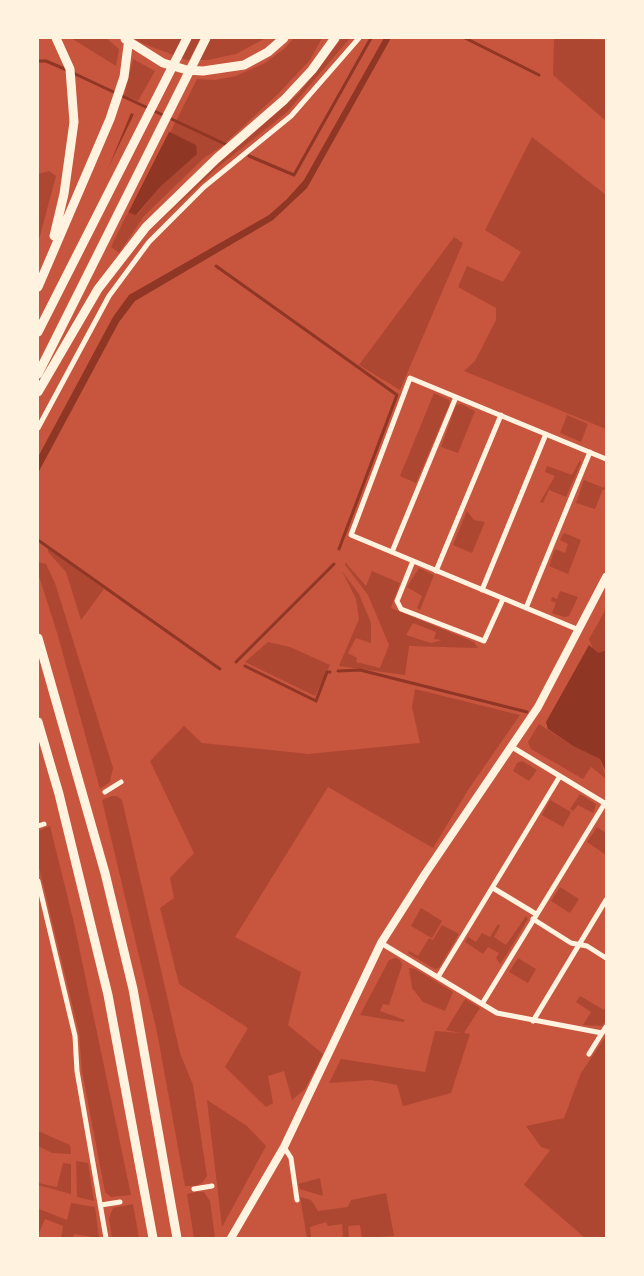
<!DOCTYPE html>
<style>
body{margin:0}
#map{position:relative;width:644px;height:1276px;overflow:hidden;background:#c8553d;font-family:"PT Sans",sans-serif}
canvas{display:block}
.frame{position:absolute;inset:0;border:39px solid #fff3e0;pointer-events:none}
</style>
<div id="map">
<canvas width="644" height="1276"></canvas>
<div class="frame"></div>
</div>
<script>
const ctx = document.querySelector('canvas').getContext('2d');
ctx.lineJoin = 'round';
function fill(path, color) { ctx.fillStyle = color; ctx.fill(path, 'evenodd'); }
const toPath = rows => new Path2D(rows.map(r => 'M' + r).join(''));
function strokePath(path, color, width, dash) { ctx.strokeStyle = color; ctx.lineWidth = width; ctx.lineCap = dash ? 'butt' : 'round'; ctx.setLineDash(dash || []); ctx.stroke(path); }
fill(toPath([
 [71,38,106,38,119,49,116,66],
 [133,38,266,38,236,54,208,60,187,60,144,44],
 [294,38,322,38,310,60,279,93,221,147,204,158,144,216,119,253,111,247,129,210,137,215,195,145,170,133,197,79,215,80,236,76,265,63,284,49],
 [342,38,350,38,287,112,218,167,156,225,215,167,299,93],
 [554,38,606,40,606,121,553,75],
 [133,59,155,71,138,101,124,96],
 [532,137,606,195,606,429,464,371,475,361,496,320,496,308,458,287,467,266,503,282,521,252,485,230],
 [49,171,56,176,38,243,38,174],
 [454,237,463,243,400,390,359,365],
 [434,393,449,400,450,403,416,483,400,476],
 [461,404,475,411,458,453,441,447,456,405],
 [567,415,588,424,581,442,560,433],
 [580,460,581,463,566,497,549,490,543,503,540,502,555,476,545,472,547,466,572,475],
 [584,480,604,488,606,482,606,490,603,489,595,509,576,503],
 [467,511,474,520,485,522,472,553,453,545],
 [564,533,581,540,568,574,549,566,555,549,565,553,568,544,560,540],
 [48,548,104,589,81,620,66,572,48,552],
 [38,562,46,564,55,583,113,768,110,782,100,789,58,636,38,573],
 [345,562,366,586,372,571,400,583,391,608,474,642,478,648,409,646,405,675,339,666,359,619,356,599,342,571,359,594,371,623,371,643,356,638,348,653,357,658,356,662,380,668,389,645,368,595,345,565],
 [413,623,436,632,434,639,442,640,431,643,406,635],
 [419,568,434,575,420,610,417,608,422,596,407,587],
 [560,591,578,597,569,616,564,617,552,613,556,603,551,601,552,597,557,599],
 [606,609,606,650,598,653,594,651,589,639],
 [268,642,290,647,330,665,315,696,245,662],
 [415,689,520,715,468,790,433,848,328,787,235,937,301,972,288,1025,323,1054,305,1089,292,1100,284,1071,268,1076,273,1103,266,1107,225,1067,248,1028,179,984,160,908,174,898,170,878,194,853,150,761,184,726,202,743,309,754,420,743,412,707],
 [539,724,573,746,600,759,606,777,605,778,591,767,583,779,531,749,528,742],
 [522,761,537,770,529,781,513,771,517,763],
 [580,794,596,804,593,813,578,805,573,811,570,809],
 [112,796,117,796,122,800,180,1053,193,1085,207,1176,202,1183,195,1186,185,1186,157,1032,102,800],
 [550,800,571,812,563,827,542,815],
 [50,826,74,923,131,1195,111,1197,105,1192,82,1071,79,1033,38,863,38,831],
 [597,827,606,833,606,855,587,842],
 [560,887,579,899,570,913,551,901],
 [421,908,442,921,432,938,411,926],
 [526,916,528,919,511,947,508,945,511,948,500,964,496,958,499,953,488,947,483,954,465,942,468,937,476,942,482,933,490,937,498,924,500,926,494,937,506,945],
 [442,925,459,934,439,968,435,969,408,953,409,951,418,956,429,938,433,940],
 [396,958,400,960,402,965,389,1005,383,1004,380,1011,405,1020,403,1022,360,1015,389,960],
 [518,958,536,969,528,983,509,972],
 [409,968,415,969,453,992,445,1011,423,1002,412,988],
 [580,996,604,1010,606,1006,606,1020,602,1026,583,1025,591,1012,576,1002],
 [465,999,480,1008,464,1033,470,1034,451,1093,403,1106,397,1085,371,1080,329,1083,341,1059,425,1072,435,1031,461,1033,446,1030],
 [606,1036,606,1238,585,1238,524,1185,550,1150,541,1147,526,1126,564,1118,581,1073],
 [207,1100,247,1126,266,1146,222,1227],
 [38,1131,70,1145,71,1154,52,1153,38,1146],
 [76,1161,88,1163,94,1201,77,1197],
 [63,1163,71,1164,71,1194,38,1185,38,1183,57,1187],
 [320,1178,323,1196,300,1189,298,1184],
 [196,1192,204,1192,210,1201,215,1238,194,1238,187,1194],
 [386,1193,394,1236,362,1238,360,1225,348,1226,349,1238,343,1238,342,1224,328,1226,326,1222,310,1227,311,1238,307,1238,300,1197,311,1200,318,1211,348,1207,351,1200],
 [71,1203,95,1207,99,1238,74,1234,73,1238,61,1238,63,1226,45,1219,38,1235,39,1209,67,1220],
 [133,1204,139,1238,112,1238,109,1218,113,1208]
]), '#ae4732');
fill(toPath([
 [384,38,391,38,307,188,273,220,135,301,119,322,38,473,38,457,113,317,129,295,269,215,287,199,304,180],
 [131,113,196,145,197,154,161,186,136,215,95,200],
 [589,645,598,653,606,650,606,772,600,759,573,746,548,729,546,722]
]), '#8f3625');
fill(toPath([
 [135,112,170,130,127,215,92,201]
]), '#c8553d');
strokePath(toPath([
 [465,38,539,75],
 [38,61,46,61,67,70],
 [73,73,227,145],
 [249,156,294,175,371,38],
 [216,266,397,395,339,549],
 [38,540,220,669],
 [236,662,334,564],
 [245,666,316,701,327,672,330,672],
 [338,671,360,670,527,712]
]), '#8f3625', 3);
strokePath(toPath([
 [38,428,109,296,149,242,204,187,291,116,359,38],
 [392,552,456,397],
 [413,561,397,601,401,609,484,641,503,599],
 [436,571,501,415],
 [482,590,546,434],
 [526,608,590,452],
 [579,630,351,535,410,378,606,459],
 [512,747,606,804],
 [105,792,121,782],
 [38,826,44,824],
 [38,881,75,1036,77,1071,106,1238],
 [493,888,536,914],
 [533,919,571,943,587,946,606,958],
 [381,943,497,1013,602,1033,606,1027],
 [438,977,560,776],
 [482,1004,605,803],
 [533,1021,606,900],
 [589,1054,602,1033],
 [284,1147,291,1158,297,1200],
 [194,1189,212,1186],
 [101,1205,120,1202]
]), '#fff3e0', 5);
strokePath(toPath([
 [231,1238,284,1147,381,943,425,874,538,707,606,577]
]), '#fff3e0', 8);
strokePath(toPath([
 [125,39,163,63,187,70,203,71,244,65,268,52,284,38],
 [54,236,64,194,74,122,70,69,56,38],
 [38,287,110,119,124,77,129,38],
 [38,332,187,38],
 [38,374,206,38],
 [38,392,98,289,146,227,216,159,284,100,312,70,335,38],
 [38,638,105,873,133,989,177,1238],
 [38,722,59,794,108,995,153,1238]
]), '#fff3e0', 9);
</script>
